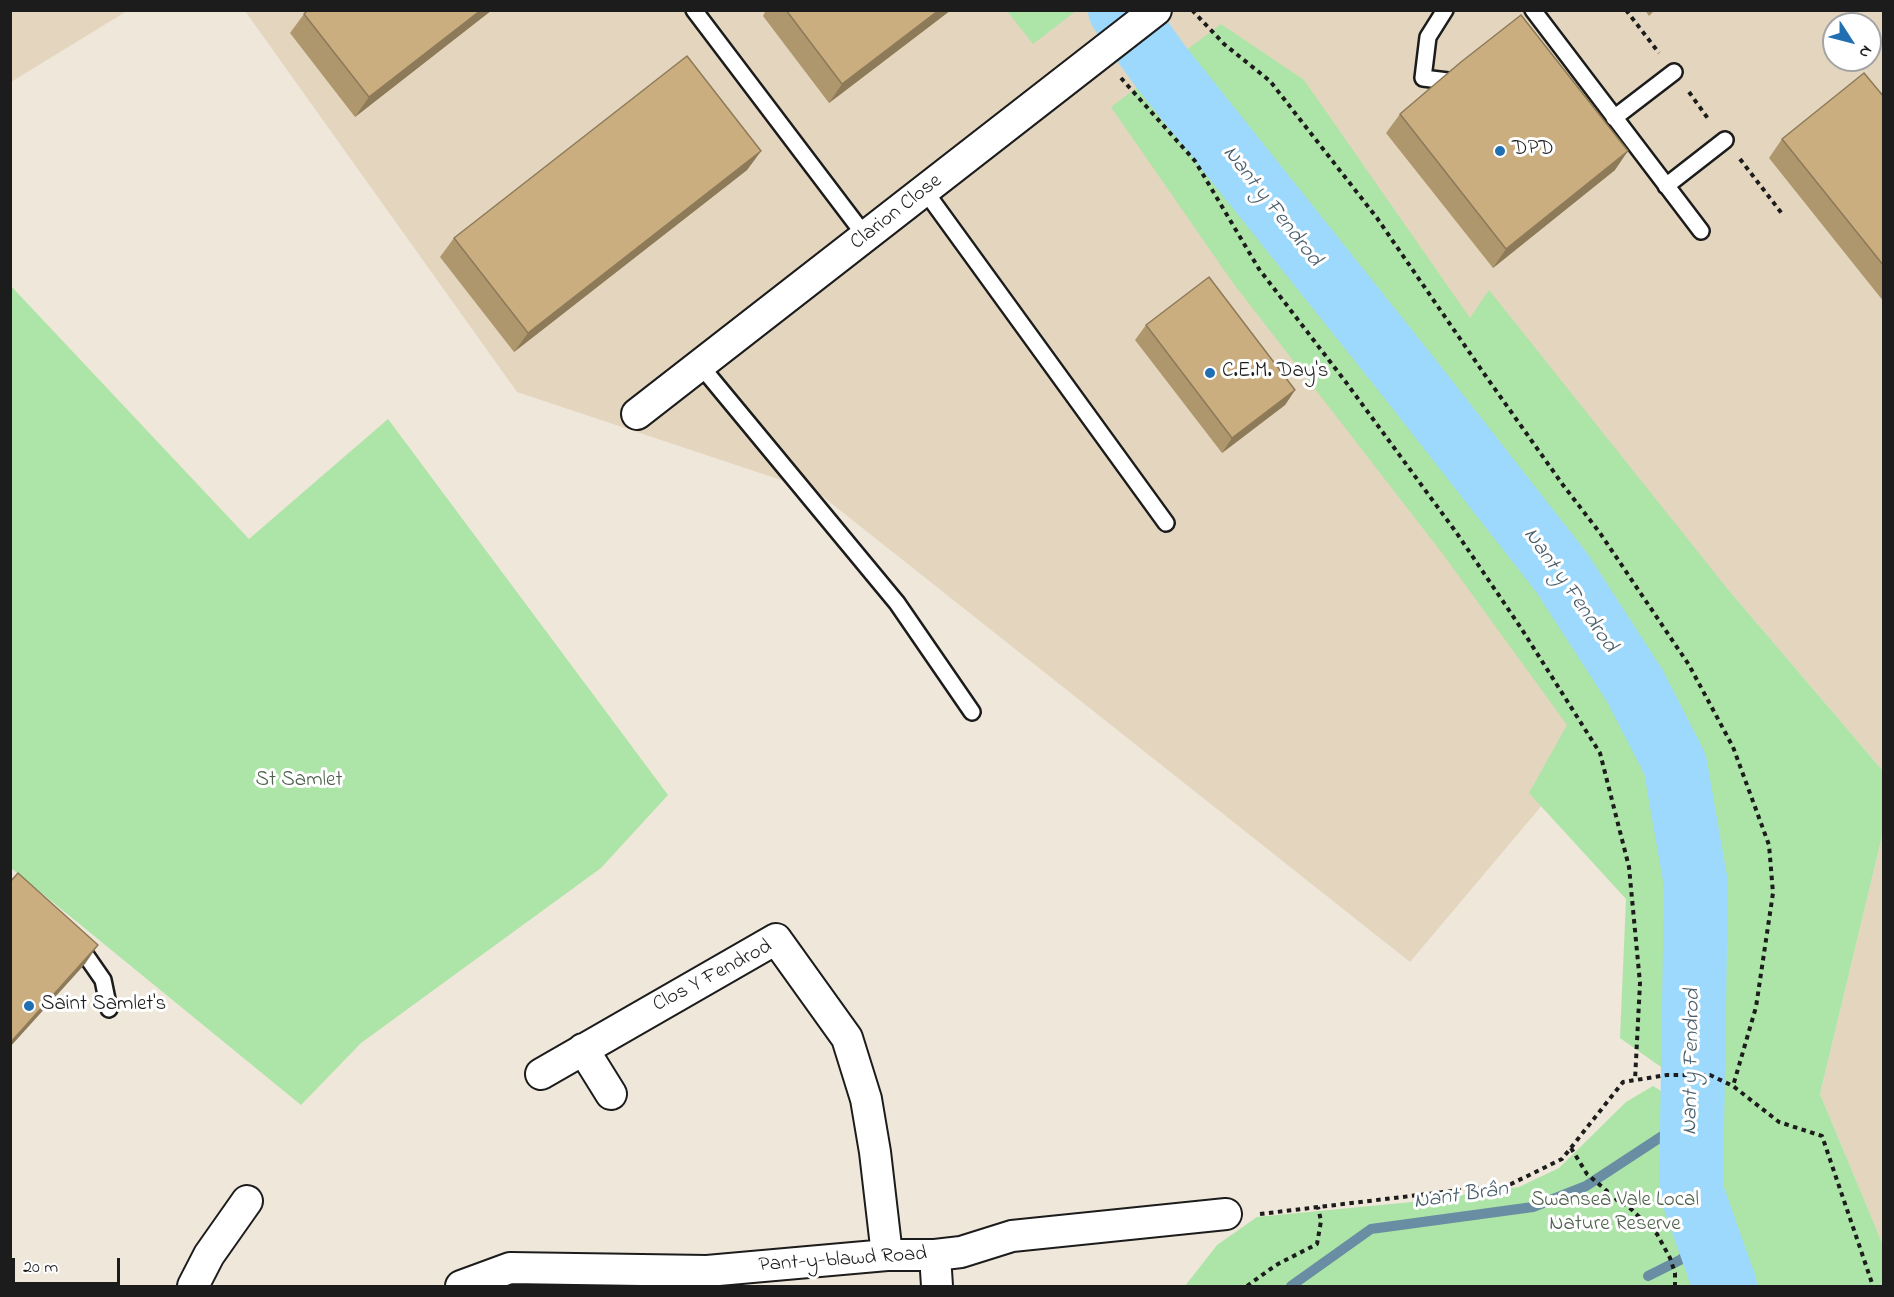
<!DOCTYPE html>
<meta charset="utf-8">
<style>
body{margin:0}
#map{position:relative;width:1894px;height:1297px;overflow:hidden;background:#efe7d9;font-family:"Indie Flower",sans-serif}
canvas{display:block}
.frame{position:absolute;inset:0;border:12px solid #1c1c1c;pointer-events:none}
.north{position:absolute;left:1822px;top:12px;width:60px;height:60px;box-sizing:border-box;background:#fff;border:2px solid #a4a4a4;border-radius:50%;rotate:126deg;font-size:16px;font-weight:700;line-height:24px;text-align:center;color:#1c1c1c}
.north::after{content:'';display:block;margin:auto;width:21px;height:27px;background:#1f6fb2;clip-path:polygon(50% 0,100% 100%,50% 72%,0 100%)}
.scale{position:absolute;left:12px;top:1258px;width:108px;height:27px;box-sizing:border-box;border:3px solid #1c1c1c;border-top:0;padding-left:8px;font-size:18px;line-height:21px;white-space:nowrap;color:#1c1c1c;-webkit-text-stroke:4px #fff;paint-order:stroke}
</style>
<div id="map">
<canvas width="1894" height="1297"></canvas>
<div class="frame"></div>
<div class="north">N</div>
<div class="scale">20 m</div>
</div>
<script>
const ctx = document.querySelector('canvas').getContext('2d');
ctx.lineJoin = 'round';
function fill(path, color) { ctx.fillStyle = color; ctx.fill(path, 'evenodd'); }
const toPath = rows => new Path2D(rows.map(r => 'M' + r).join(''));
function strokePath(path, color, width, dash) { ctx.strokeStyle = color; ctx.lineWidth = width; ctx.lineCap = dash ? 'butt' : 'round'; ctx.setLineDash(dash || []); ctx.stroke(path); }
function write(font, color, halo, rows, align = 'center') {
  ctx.font = font + ' "Indie Flower",sans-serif'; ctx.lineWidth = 6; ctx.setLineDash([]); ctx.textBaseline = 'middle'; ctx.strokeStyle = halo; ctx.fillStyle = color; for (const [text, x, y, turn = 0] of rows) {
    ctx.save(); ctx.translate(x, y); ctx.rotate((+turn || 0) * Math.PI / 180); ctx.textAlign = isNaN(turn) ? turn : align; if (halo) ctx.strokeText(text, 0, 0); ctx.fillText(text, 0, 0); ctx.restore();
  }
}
fill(toPath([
 [11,10,127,10,127,11,11,82],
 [245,11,1883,11,1883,771,1726,587,1410,962,817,492,517,392],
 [1834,24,1870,24,1870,60,1834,60],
 [1883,832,1883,1245,1820,1094]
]), '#e4d6be');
fill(toPath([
 [1007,11,1076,11,1033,44],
 [1221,24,1304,80,1470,318,1489,290,1726,587,1883,771,1883,832,1820,1094,1883,1245,1883,1286,1738,1286,1702,1163,1705,1098,1620,1038,1626,899,1529,793,1567,725,1442,553,1233,283,1111,107],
 [10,285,249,539,388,419,668,795,601,868,361,1043,301,1105,11,868],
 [1653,1086,1683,1105,1682,1140,1686,1195,1718,1286,1185,1286,1217,1245,1257,1217,1412,1202,1519,1187,1559,1168,1626,1102]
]), '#ade4a7');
strokePath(toPath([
 [1648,1276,1680,1260,1708,1239],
 [1291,1286,1371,1229,1533,1207,1586,1186,1673,1129,1692,1102]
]), '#698da3', 10);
strokePath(toPath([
 [1120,10,1161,67,1407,375,1562,573,1635,686,1675,764,1696,884,1691,1190,1725,1286]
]), '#9cd9fd', 64);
const service = toPath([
 [694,10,866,237],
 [1445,10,1428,37,1423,78,1448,81],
 [1533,10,1701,231],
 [1614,118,1674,72],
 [1666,186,1725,140],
 [925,191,1166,523],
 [700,365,897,603,972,712],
 [78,944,103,980,109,1009]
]);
const minor = toPath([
 [637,414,1156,10],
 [583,1049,611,1094],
 [541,1074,776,939,847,1038,866,1099,875,1152,887,1255],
 [935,1255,937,1286],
 [193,1286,209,1255,247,1201],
 [461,1286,510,1268,707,1271,887,1255,935,1255,961,1252,1012,1236,1226,1214]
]);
strokePath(service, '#1c1c1c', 20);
strokePath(minor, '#1c1c1c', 34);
strokePath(toPath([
 [1192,10,1224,44,1270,81,1377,218,1485,375,1563,485,1600,533,1689,665,1733,747,1769,845,1773,893,1756,1007,1733,1086],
 [1626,10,1659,53],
 [1121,78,1195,161,1259,269,1345,381,1456,532,1521,628,1600,753,1629,867,1640,983,1635,1080],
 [1689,92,1709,120],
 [1740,159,1783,215],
 [1571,1148,1587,1174,1607,1191,1604,1201,1609,1205,1617,1199,1631,1209,1657,1234,1670,1258,1675,1273,1675,1286],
 [1260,1214,1511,1184,1562,1159,1623,1082,1667,1075,1710,1075,1733,1086,1779,1122,1822,1136,1873,1286],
 [1247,1286,1276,1265,1317,1244,1321,1221,1318,1207]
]), '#1c1c1c', 4, [4.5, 4.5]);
strokePath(service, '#fff', 15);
strokePath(minor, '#fff', 30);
fill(toPath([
 [492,10,355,117,290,33,304,14],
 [766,10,951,10,829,103,763,16],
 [1645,10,1655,10,1649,16],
 [1884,97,1884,302,1769,158,1782,139],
 [1400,114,1615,170,1493,268,1386,133],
 [761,151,747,170,514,352,440,257,454,238],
 [1146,325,1295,390,1285,405,1222,453,1135,340]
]), '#ae966d');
fill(toPath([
 [481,10,492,10,355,117,369,97],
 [939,10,951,10,829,103,842,84],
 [761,151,747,170,514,352,528,333],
 [1628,151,1615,170,1493,268,1506,249],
 [1295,390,1285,405,1222,453,1232,438],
 [98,945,85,964,10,1047,10,1043]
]), '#8d7a59');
const building = toPath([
 [308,10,481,10,369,97,304,14,308,10],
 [786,10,939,10,842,84,786,10],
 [1521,15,1628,151,1506,249,1400,114,1461,62,1521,15],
 [687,56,761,151,528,333,454,238,687,56],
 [1864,73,1884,97,1884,266,1782,139,1864,73],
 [1209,277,1295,390,1232,438,1146,325,1209,277],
 [18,873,98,945,10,1043,10,882,18,873]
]);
fill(building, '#caae7f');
strokePath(building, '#8d7a59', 1.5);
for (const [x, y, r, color] of [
 [1500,151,6,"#1f6fb2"],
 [1210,373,6,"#1f6fb2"],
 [29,1006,6,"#1f6fb2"]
]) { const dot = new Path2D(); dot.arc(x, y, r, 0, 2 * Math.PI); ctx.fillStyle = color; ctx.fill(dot); strokePath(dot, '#fff', 2); }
write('21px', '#1c1c1c', '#fff', [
 ["DPD",1512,151],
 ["C.E.M. Day's",1222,373],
 ["Saint Samlet's",41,1006]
], 'left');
write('21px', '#1c1c1c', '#fff', [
 ["Clarion Close",897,213,-38],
 ["Clos Y Fendrod",713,977,-28],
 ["Pant-y-blawd Road",843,1261,-4]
]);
write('21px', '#4f624d', '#fff', [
 ["St Samlet",299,782],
 ["Swansea Vale Local",1615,1202],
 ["Nature Reserve",1615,1226]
]);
write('italic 22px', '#495e6b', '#fff', [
 ["Nant y Fendrod",1271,207,52],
 ["Nant y Fendrod",1569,591,55],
 ["Nant y Fendrod",1693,1062,-89],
 ["Nant Brân",1461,1197,-8]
]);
</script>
